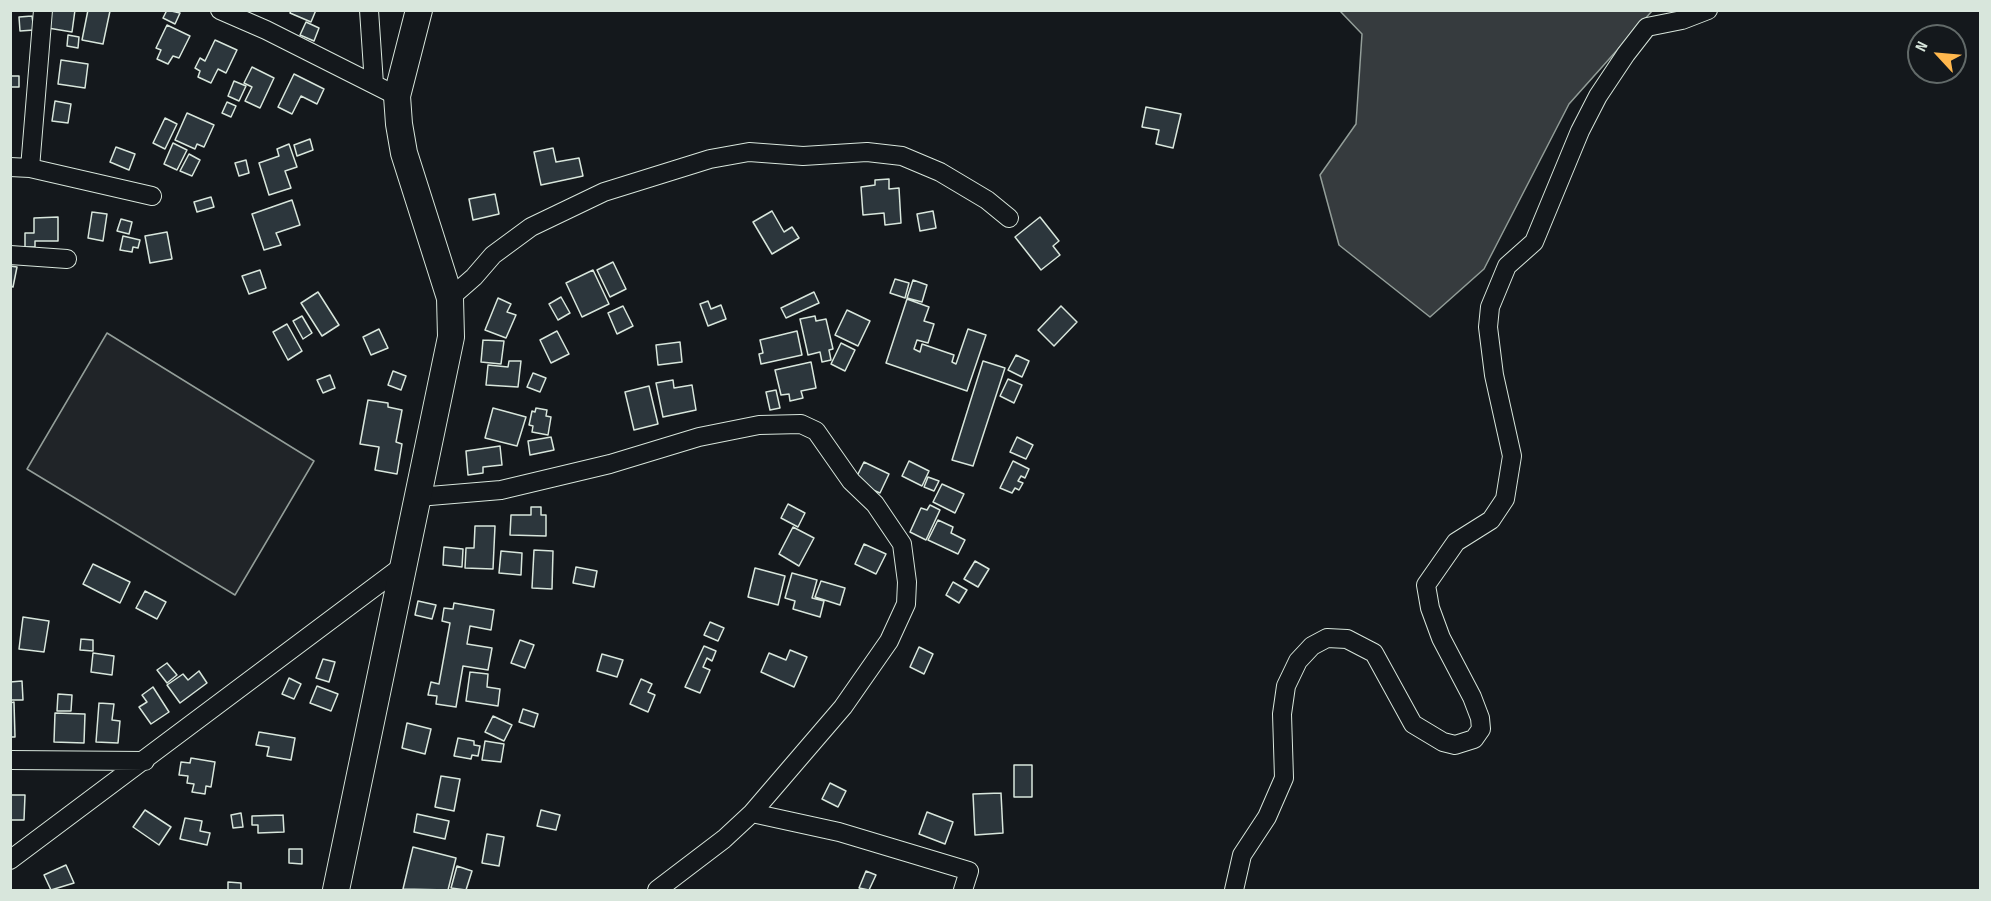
<!DOCTYPE html>
<style>
body{margin:0}
#map{position:relative;width:1991px;height:901px;overflow:hidden;background:#14181c;font-family:"Sofia Sans Condensed",sans-serif}
canvas{display:block}
.frame{position:absolute;inset:0;border:12px solid #d8e6dc;pointer-events:none}
.north{position:absolute;left:1907px;top:24px;width:60px;height:60px;box-sizing:border-box;background:#14181c;border:2px solid #626a69;border-radius:50%;rotate:296deg;font-size:16px;font-weight:700;line-height:24px;text-align:center;color:#d8e6dc}
.north::after{content:'';display:block;margin:auto;width:21px;height:27px;background:#ffb74d;clip-path:polygon(50% 0,100% 100%,50% 72%,0 100%)}
</style>
<div id="map">
<canvas width="1991" height="901"></canvas>
<div class="frame"></div>
<div class="north">N</div>
</div>
<script>
const ctx = document.querySelector('canvas').getContext('2d');
ctx.lineJoin = 'round';
function fill(path, color) { ctx.fillStyle = color; ctx.fill(path, 'evenodd'); }
const toPath = rows => new Path2D(rows.map(r => 'M' + r).join(''));
function strokePath(path, color, width, dash) { ctx.strokeStyle = color; ctx.lineWidth = width; ctx.lineCap = dash ? 'butt' : 'round'; ctx.setLineDash(dash || []); ctx.stroke(path); }
const green = toPath([
 [107,333,314,461,235,595,27,469,107,333]
]);
fill(green, '#202428');
strokePath(green, '#939e99', 1.5);
const water = toPath([
 [1340,11,1652,11,1569,104,1484,269,1430,317,1339,245,1320,175,1356,124,1362,34,1340,11]
]);
fill(water, '#363b3e');
strokePath(water, '#939e99', 1.5);
const building = toPath([
 [51,10,75,10,72,32,48,28,51,10],
 [88,10,110,11,103,44,82,40,88,10],
 [167,10,180,13,175,24,163,18,167,10],
 [291,10,316,10,311,22,290,13,291,10],
 [32,16,34,30,20,31,19,17,32,16],
 [306,22,319,28,314,41,300,35,306,22],
 [167,25,190,36,179,58,173,56,168,64,157,59,161,50,156,48,167,25],
 [68,35,79,37,78,48,67,46,68,35],
 [215,40,237,50,226,73,218,69,211,83,198,77,200,71,195,68,200,58,205,61,215,40],
 [61,60,88,64,85,88,58,84,61,60],
 [252,67,274,78,260,108,245,101,252,87,244,83,252,67],
 [294,74,324,89,317,104,301,96,292,114,278,107,294,74],
 [10,76,19,76,19,87,10,87,10,76],
 [234,81,246,86,239,101,228,96,234,81],
 [55,101,71,104,68,123,52,121,55,101],
 [227,102,236,106,231,117,222,113,227,102],
 [1146,107,1181,114,1173,148,1156,144,1159,130,1142,127,1146,107],
 [187,113,214,125,204,147,197,144,195,149,175,140,187,113],
 [165,118,177,124,165,149,153,143,165,118],
 [310,139,313,150,297,156,294,145,310,139],
 [173,143,187,150,177,170,164,164,173,143],
 [289,144,297,167,285,171,291,188,269,195,259,163,279,156,277,149,289,144],
 [116,147,135,154,129,170,110,162,116,147],
 [553,148,556,162,579,158,583,176,541,185,534,152,553,148],
 [189,154,200,160,192,176,180,171,189,154],
 [246,160,249,173,239,176,235,163,246,160],
 [889,179,889,189,899,188,901,223,885,225,884,213,863,215,861,187,875,185,875,180,889,179],
 [495,194,499,214,473,220,469,199,495,194],
 [211,197,214,207,197,212,194,202,211,197],
 [292,200,300,225,276,233,281,245,264,250,252,214,292,200],
 [772,211,784,232,792,227,799,238,772,254,753,222,772,211],
 [933,211,936,228,920,231,917,214,933,211],
 [92,212,107,214,103,241,88,238,92,212],
 [58,217,58,241,35,241,35,247,25,247,25,233,34,233,34,218,58,217],
 [1040,217,1059,241,1053,246,1060,255,1041,270,1015,237,1040,217],
 [121,219,132,222,129,234,117,231,121,219],
 [167,232,172,259,150,263,145,236,167,232],
 [123,236,140,240,138,248,133,247,132,252,120,250,123,236],
 [613,262,626,289,610,297,597,270,613,262],
 [10,266,17,267,13,287,10,286,10,266],
 [260,270,266,288,249,294,242,276,260,270],
 [593,270,609,304,582,317,566,283,593,270],
 [895,279,909,283,905,298,890,293,895,279],
 [913,280,927,285,922,302,907,298,913,280],
 [318,292,339,325,322,336,301,303,318,292],
 [814,292,819,303,786,318,781,308,814,292],
 [561,297,570,313,558,320,549,304,561,297],
 [498,298,511,304,507,312,516,315,506,338,485,330,498,298],
 [907,299,929,307,924,321,934,324,928,343,917,340,914,349,920,352,922,344,954,355,952,362,956,364,968,329,986,335,967,391,886,363,907,299],
 [708,301,711,309,721,305,726,319,708,326,700,304,708,301],
 [623,306,633,326,617,334,608,313,623,306],
 [1061,306,1077,322,1054,346,1038,330,1061,306],
 [847,310,870,321,858,346,835,335,847,310],
 [302,316,312,333,303,339,293,321,302,316],
 [815,316,816,321,826,319,833,349,829,350,831,360,822,362,820,352,808,355,800,319,815,316],
 [287,324,302,351,288,360,273,332,287,324],
 [379,329,388,348,371,355,363,337,379,329],
 [557,331,569,354,551,363,540,340,557,331],
 [797,331,802,355,761,364,759,354,763,353,760,340,797,331],
 [483,340,504,341,501,364,481,362,483,340],
 [680,342,682,362,658,365,656,345,680,342],
 [841,343,855,350,845,371,831,364,841,343],
 [1016,355,1029,361,1022,377,1008,370,1016,355],
 [509,361,521,361,518,387,486,385,488,365,508,367,509,361],
 [983,361,1005,368,973,466,952,460,983,361],
 [811,362,816,388,801,391,803,398,790,401,789,394,781,395,775,370,811,362],
 [393,371,406,376,401,390,388,385,393,371],
 [533,373,546,378,540,392,527,387,533,373],
 [330,375,335,388,323,393,317,380,330,375],
 [1008,379,1022,385,1014,403,1000,396,1008,379],
 [673,380,674,388,692,385,696,410,663,417,656,383,673,380],
 [649,386,658,424,634,430,625,392,649,386],
 [776,390,780,408,770,410,766,392,776,390],
 [368,400,388,403,388,407,402,410,396,442,402,444,397,474,375,470,379,447,360,444,368,400],
 [493,408,526,417,517,446,485,438,493,408],
 [536,408,547,410,546,416,551,417,548,435,532,432,533,426,529,425,532,411,535,412,536,408],
 [551,437,554,450,530,455,528,441,551,437],
 [1017,437,1033,445,1026,459,1010,452,1017,437],
 [500,446,502,465,483,467,483,473,468,475,466,451,500,446],
 [909,461,929,471,922,486,902,476,909,461],
 [1013,461,1029,469,1025,478,1021,476,1018,481,1023,483,1019,490,1015,488,1012,493,1000,488,1013,461],
 [864,462,889,474,880,493,854,482,864,462],
 [928,477,939,481,934,491,924,487,928,477],
 [942,484,964,494,955,513,933,502,942,484],
 [788,504,805,513,798,527,781,518,788,504],
 [930,505,940,510,926,540,910,532,921,508,927,510,930,505],
 [531,507,541,507,541,515,546,515,546,536,510,535,511,515,531,515,531,507],
 [938,520,953,527,951,533,965,540,958,554,928,540,938,520],
 [475,526,495,526,493,569,465,568,466,548,474,548,475,526],
 [793,527,814,538,799,566,779,554,793,527],
 [864,544,886,554,876,574,855,564,864,544],
 [444,547,463,549,462,567,443,565,444,547],
 [534,550,553,551,552,589,532,588,534,550],
 [501,551,522,553,521,575,499,573,501,551],
 [975,561,989,569,978,587,964,579,975,561],
 [93,564,130,582,120,603,83,584,93,564],
 [576,567,597,571,594,587,573,583,576,567],
 [755,568,785,576,778,605,748,597,755,568],
 [792,573,817,580,812,598,824,601,820,617,793,609,795,601,785,598,792,573],
 [821,581,845,588,840,605,815,597,821,581],
 [953,582,967,590,959,603,946,595,953,582],
 [145,591,166,602,157,619,136,608,145,591],
 [418,601,436,605,432,619,415,615,418,601],
 [454,603,494,610,491,630,470,626,467,644,492,648,488,670,463,666,456,707,436,704,437,696,428,695,431,682,439,684,450,623,442,621,444,608,453,609,454,603],
 [23,617,49,621,44,652,19,649,23,617],
 [710,622,724,628,718,641,704,635,710,622],
 [81,639,93,640,93,651,80,650,81,639],
 [520,640,534,645,525,668,511,663,520,640],
 [704,646,716,651,712,661,707,658,703,667,710,670,700,693,685,687,704,646],
 [919,647,933,654,924,674,910,667,919,647],
 [790,650,807,657,794,687,761,672,769,653,786,660,790,650],
 [93,653,114,656,112,675,91,672,93,653],
 [602,654,623,660,617,677,597,671,602,654],
 [323,659,335,662,329,682,316,678,323,659],
 [167,663,177,675,167,683,157,670,167,663],
 [199,671,207,683,180,703,167,685,183,674,188,680,199,671],
 [470,672,488,674,487,687,500,689,498,706,466,701,470,672],
 [289,678,301,684,294,699,282,694,289,678],
 [641,679,652,684,648,692,655,695,648,712,630,704,641,679],
 [22,681,23,700,11,700,10,682,22,681],
 [317,686,338,694,331,711,310,703,317,686],
 [153,687,169,712,151,724,139,707,147,702,142,695,153,687],
 [58,694,72,695,71,711,57,711,58,694],
 [14,702,15,737,10,737,10,703,14,702],
 [99,703,114,704,112,720,120,721,118,743,96,742,99,703],
 [523,709,538,714,534,727,519,722,523,709],
 [55,713,85,714,84,743,54,742,55,713],
 [493,716,512,725,504,741,485,732,493,716],
 [407,723,431,729,425,754,402,748,407,723],
 [259,732,295,738,291,760,267,756,269,747,256,745,259,732],
 [458,738,474,741,474,745,480,746,478,756,472,755,471,759,454,756,458,738],
 [485,741,504,744,501,762,482,760,485,741],
 [191,758,215,762,211,787,206,786,205,794,192,792,194,784,187,783,188,776,179,775,181,762,190,763,191,758],
 [1014,765,1032,765,1032,797,1014,797,1014,765],
 [441,776,460,779,454,811,435,807,441,776],
 [830,783,846,791,838,807,822,799,830,783],
 [1001,793,1003,833,975,835,973,794,1001,793],
 [10,795,25,795,24,820,10,820,10,795],
 [145,810,171,827,159,845,133,827,145,810],
 [541,810,560,815,556,830,537,826,541,810],
 [927,812,953,822,945,844,919,834,927,812],
 [241,813,243,827,233,828,231,815,241,813],
 [417,814,449,821,445,839,414,832,417,814],
 [283,815,284,832,258,833,258,825,252,825,252,816,283,815],
 [185,818,202,821,200,831,210,833,207,845,180,839,185,818],
 [487,834,504,837,499,866,482,863,487,834],
 [413,847,456,858,448,890,403,889,413,847],
 [289,849,302,849,302,864,289,863,289,849],
 [66,865,74,883,51,890,44,875,66,865],
 [457,866,472,871,466,890,451,888,457,866],
 [866,871,876,875,869,890,859,888,866,871],
 [228,882,241,883,241,890,228,890,228,882]
]);
fill(building, '#2c363c');
strokePath(building, '#d8e6dc', 1.5);
const minor = toPath([
 [220,10,266,30,397,96],
 [369,10,374,84],
 [10,167,30,168,152,196],
 [30,168,43,10],
 [10,255,67,259],
 [450,298,474,277,493,255,531,227,604,192,710,159,749,152,803,156,867,152,902,156,940,172,987,200,1009,218],
 [418,497,501,490,610,464,699,437,759,425,801,424,816,431,851,481,875,504,902,544,907,582,906,604,889,641,843,707,752,813,724,839,657,890],
 [10,760,145,761],
 [752,813,839,832,969,871,963,890],
 [10,860,404,565],
 [1234,890,1242,855,1267,817,1284,778,1282,714,1286,686,1298,661,1312,646,1327,638,1347,639,1374,653,1413,724,1443,742,1455,745,1474,739,1481,729,1480,718,1472,697,1441,638,1430,608,1426,585,1456,542,1491,520,1505,499,1512,456,1494,375,1488,327,1490,307,1507,266,1534,242,1580,131,1598,96,1626,54,1647,27,1682,20,1708,10]
]);
const highway = toPath([
 [336,890,451,337,450,298,404,153,399,124,397,96,419,10]
]);
strokePath(minor, '#d8e6dc', 20);
strokePath(highway, '#d8e6dc', 28);
strokePath(minor, '#14181c', 18);
strokePath(highway, '#14181c', 26);
</script>
